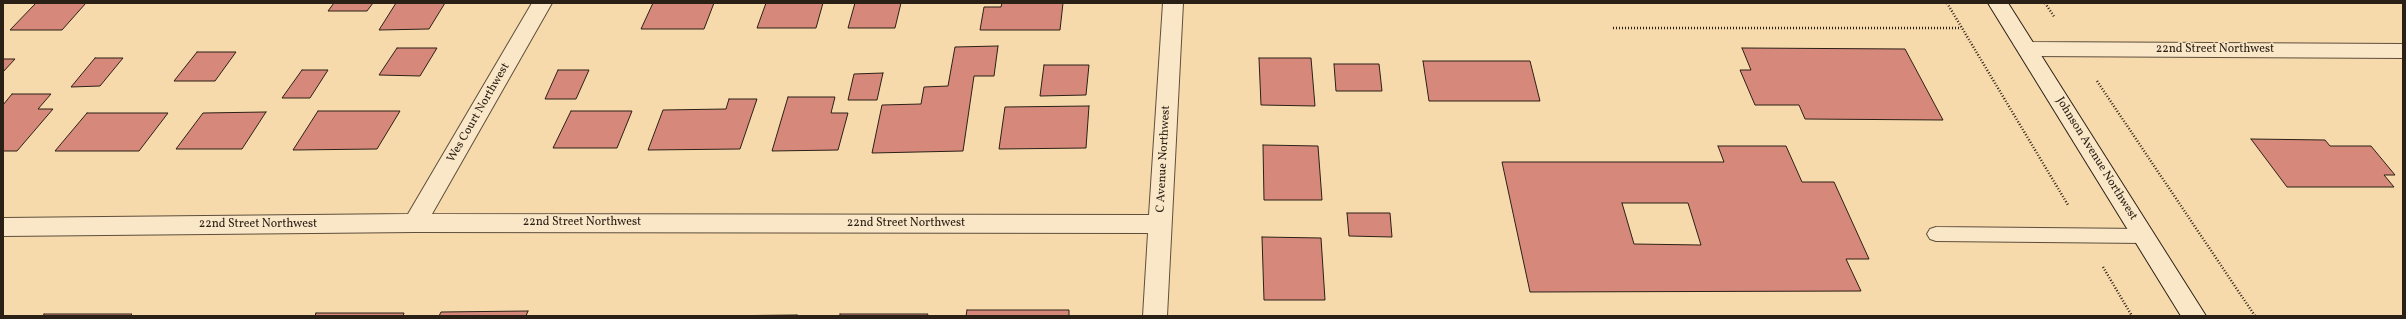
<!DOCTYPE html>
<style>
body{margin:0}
#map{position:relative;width:2406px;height:319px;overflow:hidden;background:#f6daab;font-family:Vollkorn,serif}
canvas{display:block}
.frame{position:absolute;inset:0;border:4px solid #2b2016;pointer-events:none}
</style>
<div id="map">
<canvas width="2406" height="319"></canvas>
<div class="frame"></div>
</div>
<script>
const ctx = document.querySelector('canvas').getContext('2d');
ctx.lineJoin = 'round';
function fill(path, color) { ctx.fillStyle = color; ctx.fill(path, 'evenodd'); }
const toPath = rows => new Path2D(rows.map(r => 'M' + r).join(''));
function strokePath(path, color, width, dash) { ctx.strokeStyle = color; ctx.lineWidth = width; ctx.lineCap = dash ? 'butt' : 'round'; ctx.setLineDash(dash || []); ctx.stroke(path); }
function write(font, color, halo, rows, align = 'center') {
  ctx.font = font + ' Vollkorn,serif'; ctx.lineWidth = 3; ctx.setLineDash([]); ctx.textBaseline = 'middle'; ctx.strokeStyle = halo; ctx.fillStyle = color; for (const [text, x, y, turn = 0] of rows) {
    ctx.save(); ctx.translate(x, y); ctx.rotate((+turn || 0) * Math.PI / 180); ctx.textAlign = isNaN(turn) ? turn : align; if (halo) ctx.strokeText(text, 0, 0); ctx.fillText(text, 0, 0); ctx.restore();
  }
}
const building = toPath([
 [36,3,86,3,62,30,10,30,36,3],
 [334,3,373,3,367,11,328,11,334,3],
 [396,3,445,3,429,29,379,30,396,3],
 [653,3,714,3,704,29,641,29,653,3],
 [766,3,823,3,816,28,757,28,766,3],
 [855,3,901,3,895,28,848,28,855,3],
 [1002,3,1063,3,1060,30,980,30,984,7,1001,7,1002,3],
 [998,46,994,76,974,76,963,151,872,153,882,105,921,104,924,87,948,86,955,47,998,46],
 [397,48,437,48,420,76,379,75,397,48],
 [1742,48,1905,49,1943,120,1805,119,1799,105,1755,105,1740,70,1751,70,1742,48],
 [197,52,236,52,215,81,174,81,197,52],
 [95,58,123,58,100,86,71,87,95,58],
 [1259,58,1311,58,1315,106,1261,105,1259,58],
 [3,59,15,59,3,72,3,59],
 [1423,61,1530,61,1540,101,1429,101,1423,61],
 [1334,64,1379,64,1382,91,1336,91,1334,64],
 [1044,65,1089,65,1086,95,1040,96,1044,65],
 [302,70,328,70,310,98,282,98,302,70],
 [558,70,589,70,576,99,545,99,558,70],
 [883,73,877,100,848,100,854,74,883,73],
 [12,94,51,94,38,109,53,109,17,151,3,151,3,105,12,94],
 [788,97,835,97,831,113,848,113,838,150,772,151,788,97],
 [729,99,757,99,740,149,648,150,663,110,726,109,729,99],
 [1089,106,1086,148,999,149,1005,107,1089,106],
 [318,111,400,111,377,149,293,150,318,111],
 [571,111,632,111,617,148,553,148,571,111],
 [266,112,242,149,176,149,203,113,266,112],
 [87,113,168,113,139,151,55,151,87,113],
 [2251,139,2325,140,2330,146,2371,146,2395,175,2384,175,2394,187,2287,187,2251,139],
 [1263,145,1318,146,1322,200,1264,200,1263,145],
 [1718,146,1786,146,1802,182,1834,182,1869,259,1846,259,1861,291,1530,292,1502,162,1724,162,1718,146],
 [1622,203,1688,203,1701,245,1634,244,1622,203],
 [1347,213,1390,213,1392,237,1349,236,1347,213],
 [1262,237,1321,238,1325,300,1264,300,1262,237],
 [967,310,1069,310,1069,316,966,316,967,310],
 [528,311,526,316,439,316,441,312,528,311],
 [316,313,404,313,403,316,315,316,316,313],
 [44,314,132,314,130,316,43,316,44,314],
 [840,314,928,314,927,316,840,316,840,314],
 [797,315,797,316,709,316,797,315]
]);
fill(building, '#d6897b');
strokePath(building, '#2b2016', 1);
const lane = toPath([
 [1936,227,2144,229,2150,231,2153,236,2150,241,2144,243,1936,241,1930,239,1927,234,1930,229,1936,227]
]);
const street = toPath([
 [532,3,552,3,432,214,1149,215,1163,3,1183,3,1167,316,1143,316,1148,233,415,232,3,236,3,218,408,214,532,3],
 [2028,42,2403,44,2403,58,2028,56,2021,54,2018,49,2021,44,2028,42]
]);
const secondary = toPath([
 [1988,3,2008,3,2206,316,2181,316,1988,3]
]);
strokePath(lane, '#5e4e3b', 2);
strokePath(street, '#5e4e3b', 2);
strokePath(secondary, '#2b2016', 2);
strokePath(toPath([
 [1947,3,2068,205],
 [2045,3,2055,18],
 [1613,28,1961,28],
 [2097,81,2255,316],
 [2103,267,2132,316]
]), '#2b2016', 2.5, [1, 2]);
fill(lane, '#f9e7c8');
fill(street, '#f9e7c8');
fill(secondary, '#f9e7c8');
write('12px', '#2b2016', '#f9e7c8', [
 ["22nd Street Northwest",2215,50],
 ["Wes Court Northwest",479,113,-60],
 ["C Avenue Northwest",1164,159,-87],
 ["Johnson Avenue Northwest",2096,159,58],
 ["22nd Street Northwest",582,223],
 ["22nd Street Northwest",906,224],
 ["22nd Street Northwest",258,225]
]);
</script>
